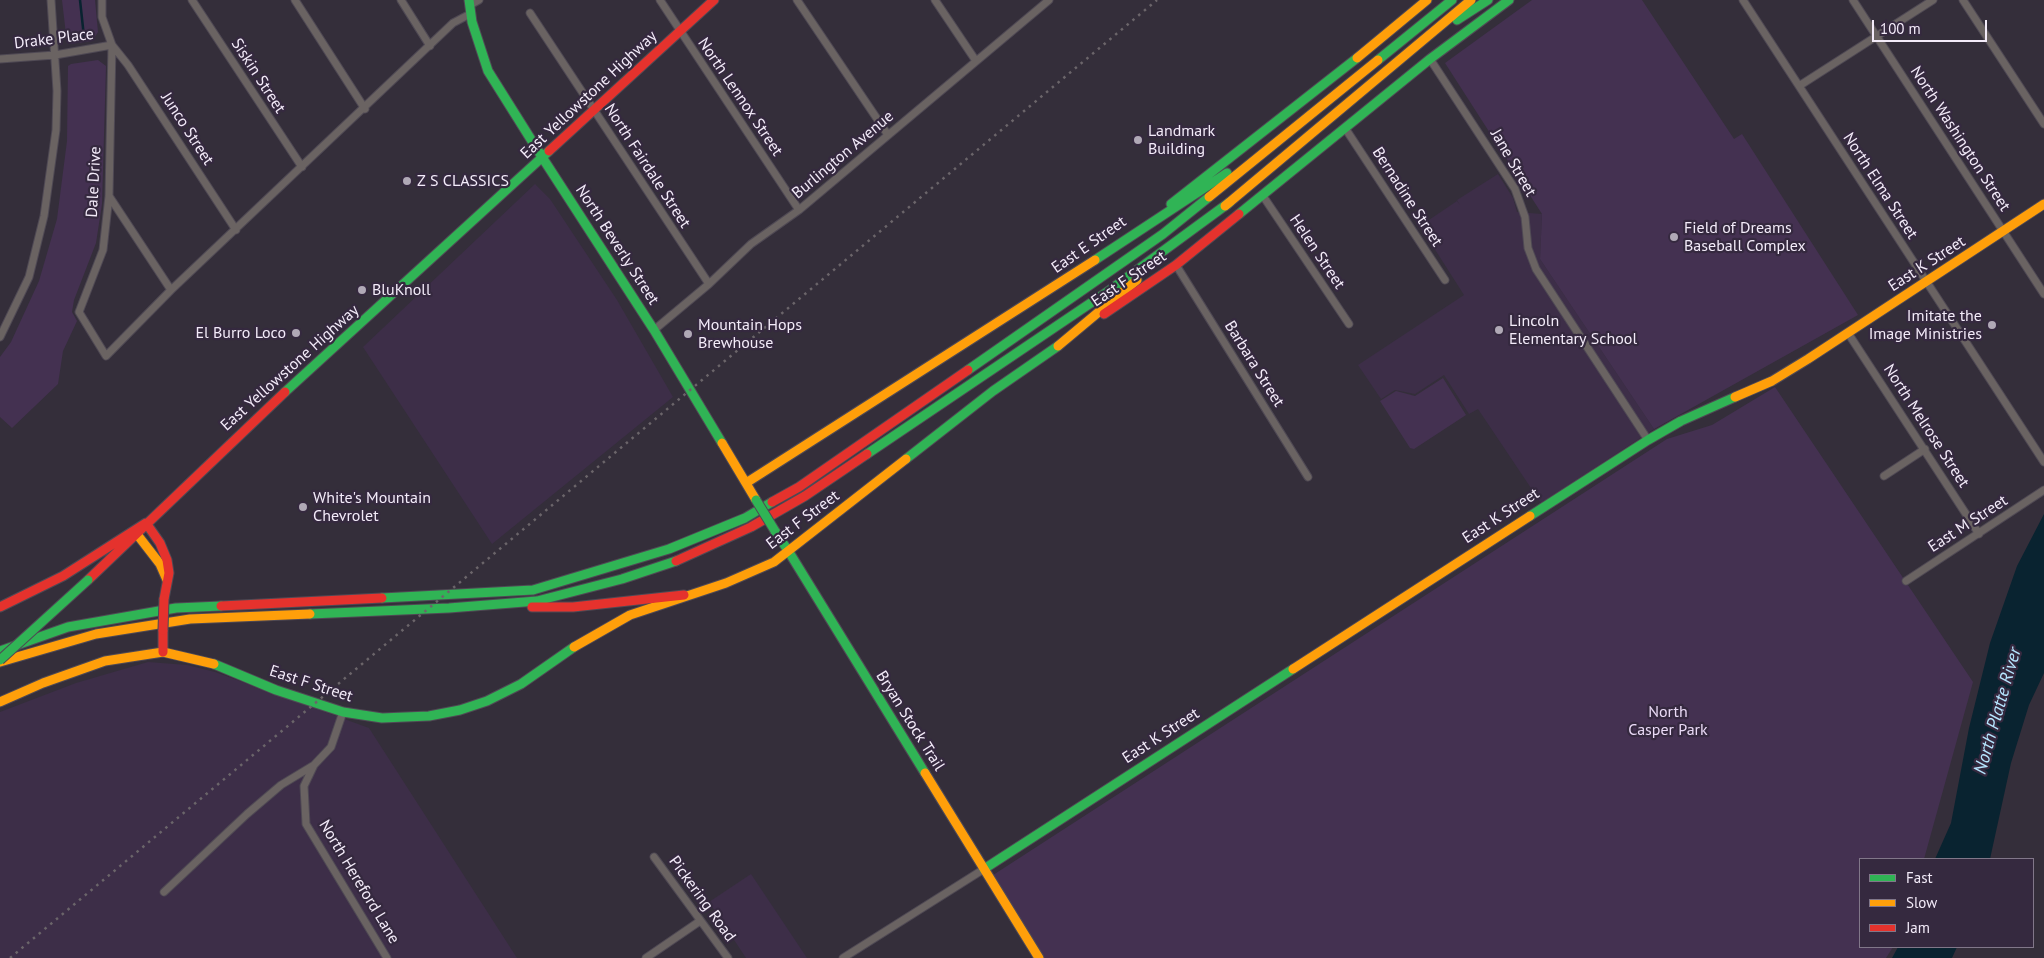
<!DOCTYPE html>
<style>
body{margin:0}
#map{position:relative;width:2044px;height:958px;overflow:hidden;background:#342e3a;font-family:"PT Sans",sans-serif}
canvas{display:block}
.legend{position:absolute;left:1859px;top:858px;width:175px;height:90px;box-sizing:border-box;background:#35293f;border:1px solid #817789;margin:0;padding:6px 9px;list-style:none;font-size:15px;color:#f3ebf9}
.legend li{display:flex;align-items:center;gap:10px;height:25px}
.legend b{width:25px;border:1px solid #817789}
.scale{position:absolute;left:1872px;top:20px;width:115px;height:22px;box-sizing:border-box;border:2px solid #f3ebf9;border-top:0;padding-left:6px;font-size:15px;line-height:18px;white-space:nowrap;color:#f3ebf9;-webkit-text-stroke:4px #35293f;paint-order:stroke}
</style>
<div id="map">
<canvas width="2044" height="958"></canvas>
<ul class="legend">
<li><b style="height:6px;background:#30b455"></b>Fast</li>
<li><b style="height:6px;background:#ff9f0a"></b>Slow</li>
<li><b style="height:6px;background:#e5322d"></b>Jam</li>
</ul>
<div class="scale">100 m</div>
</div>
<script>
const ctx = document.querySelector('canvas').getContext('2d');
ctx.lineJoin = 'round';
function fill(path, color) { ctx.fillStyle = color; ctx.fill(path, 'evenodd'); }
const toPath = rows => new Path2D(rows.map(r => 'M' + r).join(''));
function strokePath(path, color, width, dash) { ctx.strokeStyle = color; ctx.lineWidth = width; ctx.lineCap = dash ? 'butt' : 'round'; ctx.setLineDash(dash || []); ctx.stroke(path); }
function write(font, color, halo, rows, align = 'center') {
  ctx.font = font + ' "PT Sans",sans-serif'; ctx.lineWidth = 4.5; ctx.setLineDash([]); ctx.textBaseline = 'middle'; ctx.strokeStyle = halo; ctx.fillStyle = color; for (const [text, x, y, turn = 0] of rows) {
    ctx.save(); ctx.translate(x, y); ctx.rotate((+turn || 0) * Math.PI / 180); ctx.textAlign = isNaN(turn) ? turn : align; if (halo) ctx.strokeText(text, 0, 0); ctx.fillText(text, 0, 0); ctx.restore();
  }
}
fill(toPath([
 [1498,174,1513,198,1517,212,1542,214,1540,259,1654,429,1541,503,1478,409,1469,414,1444,375,1415,394,1395,390,1381,399,1358,365,1464,295,1420,226,1457,201,1460,205,1457,200],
 [535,184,550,199,617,300,673,397,492,544,363,347],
 [148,662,187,665,215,672,369,728,517,958,0,958,0,712,76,683],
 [751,874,807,958,746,958,709,902]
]), '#3d2e48');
fill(toPath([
 [62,0,95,0,98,32,92,41,70,44,67,43],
 [1532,0,1642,0,1734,139,1742,134,1858,315,1654,429,1540,259,1542,214,1445,63],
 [98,60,106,66,102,204,96,243,74,300,72,312,77,321,63,351,58,384,12,428,0,417,0,357,11,342,39,281,57,219,67,141,68,66,71,64],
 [1443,378,1466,415,1414,449,1410,448,1380,401,1396,391,1415,396],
 [1775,387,1973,682,1924,859,1860,859,1860,947,1893,947,1886,958,1042,958,990,877,1667,439,1712,425]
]), '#443151');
fill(toPath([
 [2044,514,2044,673,2029,705,2011,763,1990,859,1935,859,1951,823,1969,728,1990,643,2017,566],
 [1898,947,1957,947,1952,958,1892,958]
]), '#092330');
strokePath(toPath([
 [80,0,84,37]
]), '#092330', 2.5);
const street = toPath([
 [102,0,102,17,112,45,109,196,103,250,79,312,106,356,171,290,453,23,470,14],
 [192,0,302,167],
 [295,0,365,109],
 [401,0,430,46],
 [660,0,799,210],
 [797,0,888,135],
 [935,0,976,61],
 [1743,0,2044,462],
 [1853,0,2044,294],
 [1963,0,2044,124],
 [470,5,479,0],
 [530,13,709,284],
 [0,59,55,55,112,45,128,65,236,230],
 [1430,59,1515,189,1525,217,1528,248,1536,269,1648,440],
 [1799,86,1933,0],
 [1345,128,1445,280],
 [109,196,171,290],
 [1263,196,1349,324],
 [1176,265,1308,477],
 [654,330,709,284,751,244,799,210,1049,0],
 [1848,333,1979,534],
 [0,337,29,277,44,216,56,130,57,91,51,0],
 [1884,476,1925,449],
 [1906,581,2044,490],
 [343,712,331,747,314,765,304,786,306,824,387,958],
 [654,857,728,958],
 [164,892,247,814,281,785,314,765],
 [646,958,700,921],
 [843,958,984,869]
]);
const fast = toPath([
 [469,0,472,22,488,71,542,157],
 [1457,20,1488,0],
 [1378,60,1452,0],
 [542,157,654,330,722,443],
 [1171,204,1357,58],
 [1239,214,1430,59,1509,0],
 [1095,260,1227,173],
 [968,370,1163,234,1209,197],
 [285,392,549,151],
 [867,454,1110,290,1230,202],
 [906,459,993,391,1058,346],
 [1530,516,1648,440,1681,421,1735,397],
 [775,531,789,552],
 [789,552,925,773],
 [382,598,533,590,669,549,745,518,772,502],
 [310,614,449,608,537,601,622,579,676,561],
 [0,651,68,627,176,608,221,606],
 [214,664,276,690,343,712,382,718,429,716,460,710,487,701,521,684,574,647],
 [984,869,1293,669]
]);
const slow = toPath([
 [1357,58,1427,0],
 [1209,197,1378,60],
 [1225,206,1471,0],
 [1058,346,1137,280],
 [1735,397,1772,381,1808,359,2044,204],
 [722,443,756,500],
 [746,483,1095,260],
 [136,533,160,564,167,580],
 [574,647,630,615,726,583,774,562,906,459],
 [0,662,96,634,190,619,310,614],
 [1293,669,1530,516],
 [0,702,43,683,105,661,163,652,214,664],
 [925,773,1039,958]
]);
const jam = toPath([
 [549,151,714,0],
 [1104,314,1176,265,1239,214],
 [772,502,799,487,968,370],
 [146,523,160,543,167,560,169,573,164,599],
 [676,561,751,527,805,496,867,454],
 [88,580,285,392],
 [221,606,382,598],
 [0,607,63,576,146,523],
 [532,607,573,607,684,595],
 [163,630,163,652]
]);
strokePath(street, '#4f4954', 9);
strokePath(fast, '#4f4954', 11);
strokePath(slow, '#4f4954', 11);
strokePath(jam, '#4f4954', 11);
strokePath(street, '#6a6362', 7);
strokePath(fast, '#30b455', 9);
strokePath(slow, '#ff9f0a', 9);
strokePath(jam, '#e5322d', 9);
strokePath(toPath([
 [10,958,1157,0]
]), '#6b656a', 2.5, [2.5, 5]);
const fastBridge = toPath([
 [756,500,775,531],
 [0,660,88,580]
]);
const jamBridge = toPath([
 [163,630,164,599]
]);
strokePath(fastBridge, '#4f4954', 11, []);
strokePath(jamBridge, '#4f4954', 11, []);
strokePath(fastBridge, '#30b455', 9);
strokePath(jamBridge, '#e5322d', 9);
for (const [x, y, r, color] of [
 [1138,140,5,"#b0a9b6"],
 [407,181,5,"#b0a9b6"],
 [1674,237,5,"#b0a9b6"],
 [362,290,5,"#b0a9b6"],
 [1992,325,5,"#b0a9b6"],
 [1499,330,5,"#b0a9b6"],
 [296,333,5,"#b0a9b6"],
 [688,334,5,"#b0a9b6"],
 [303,507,5,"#b0a9b6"]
]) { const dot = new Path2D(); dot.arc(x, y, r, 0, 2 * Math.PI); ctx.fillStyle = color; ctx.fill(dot); strokePath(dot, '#35293f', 2); }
write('16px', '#f3ebf9', '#35293f', [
 ["Drake Place",54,39,-7],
 ["Siskin Street",258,76,57],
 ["East Yellowstone Highway",589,95,-43],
 ["North Lennox Street",740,97,56],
 ["Junco Street",187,129,57],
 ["North Washington Street",1960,139,57],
 ["Burlington Avenue",843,155,-40],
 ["Jane Street",1513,163,60],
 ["North Fairdale Street",647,166,57],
 ["Dale Drive",94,182,-87],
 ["North Elma Street",1880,186,57],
 ["Bernadine Street",1407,197,57],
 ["North Beverly Street",617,245,57],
 ["East E Street",1089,245,-35],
 ["Helen Street",1317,252,56],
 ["East K Street",1927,264,-33],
 ["East F Street",1129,279,-34],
 ["Barbara Street",1254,364,58],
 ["East Yellowstone Highway",290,368,-42],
 ["North Melrose Street",1926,426,57],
 ["East K Street",1501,516,-33],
 ["East F Street",803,520,-37],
 ["East M Street",1968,524,-33],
 ["East F Street",311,684,18],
 ["Bryan Stock Trail",910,721,58],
 ["East K Street",1161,736,-33],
 ["North Hereford Lane",359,882,59],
 ["Pickering Road",702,899,54]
]);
write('16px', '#f3ebf9', '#35293f', [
 ["Landmark",1148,131],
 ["Building",1148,149],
 ["Z S CLASSICS",417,181],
 ["Field of Dreams",1684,228],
 ["Baseball Complex",1684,246],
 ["BluKnoll",372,290],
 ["Imitate the",1982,316,"right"],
 ["Image Ministries",1982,334,"right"],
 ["Lincoln",1509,321],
 ["Elementary School",1509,339],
 ["Mountain Hops",698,325],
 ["Brewhouse",698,343],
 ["El Burro Loco",286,333,"right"],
 ["White's Mountain",313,498],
 ["Chevrolet",313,516]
], 'left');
write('16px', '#eadaf6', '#35293f', [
 ["North",1668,712],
 ["Casper Park",1668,730]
]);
write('italic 18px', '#b6e6ff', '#35293f', [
 ["North Platte River",1998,711,-74]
]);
</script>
